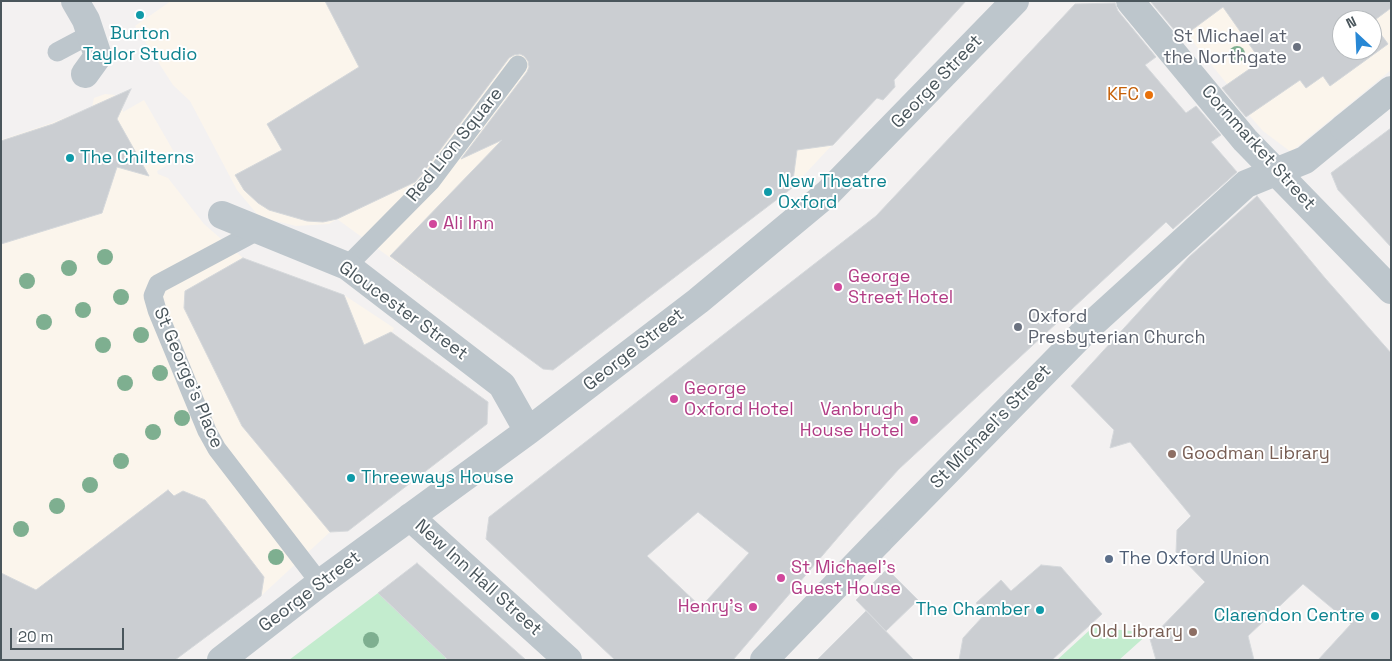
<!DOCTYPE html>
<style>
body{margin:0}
#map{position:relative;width:1392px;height:661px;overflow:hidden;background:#f3f1f1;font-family:"Space Grotesk",sans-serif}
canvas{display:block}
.frame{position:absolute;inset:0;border:2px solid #4a565c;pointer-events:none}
.north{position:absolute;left:1332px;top:10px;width:50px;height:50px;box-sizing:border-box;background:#fff;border:1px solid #b7bbbe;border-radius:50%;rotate:335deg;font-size:14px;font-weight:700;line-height:20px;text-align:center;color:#4a565c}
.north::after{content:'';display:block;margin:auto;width:18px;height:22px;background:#2888d5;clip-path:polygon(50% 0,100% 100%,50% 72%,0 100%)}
.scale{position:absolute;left:10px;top:628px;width:114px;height:22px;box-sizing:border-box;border:2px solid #4a565c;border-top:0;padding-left:6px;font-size:15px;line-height:18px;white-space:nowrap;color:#4a565c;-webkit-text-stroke:4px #fff;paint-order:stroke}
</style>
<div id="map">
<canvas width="1392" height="661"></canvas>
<div class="frame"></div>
<div class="north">N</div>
<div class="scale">20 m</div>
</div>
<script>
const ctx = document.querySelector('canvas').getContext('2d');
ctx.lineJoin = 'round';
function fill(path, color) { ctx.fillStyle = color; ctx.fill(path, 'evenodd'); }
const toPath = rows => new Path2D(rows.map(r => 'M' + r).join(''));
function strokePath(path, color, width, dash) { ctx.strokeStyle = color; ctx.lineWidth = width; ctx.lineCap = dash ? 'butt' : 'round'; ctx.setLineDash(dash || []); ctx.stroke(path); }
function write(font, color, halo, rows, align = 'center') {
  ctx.font = font + ' "Space Grotesk",sans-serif'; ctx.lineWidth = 4; ctx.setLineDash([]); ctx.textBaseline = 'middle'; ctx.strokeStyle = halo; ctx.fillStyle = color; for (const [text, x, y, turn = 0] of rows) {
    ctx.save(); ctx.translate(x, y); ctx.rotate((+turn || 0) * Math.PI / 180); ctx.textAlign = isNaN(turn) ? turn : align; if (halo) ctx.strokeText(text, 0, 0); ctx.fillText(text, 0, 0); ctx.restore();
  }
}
fill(toPath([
 [171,1,966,1,792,188,553,370,543,369,337,219,329,224,296,226,272,220,257,214,237,190,190,101,173,85,135,26],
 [1160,1,1391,1,1391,70,1291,152,1263,131,1249,115,1227,84],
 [1342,20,1372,20,1372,50,1342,50],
 [105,94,115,95,122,107,123,112,144,100,178,159,157,171,158,174,168,178,204,224,243,258,344,295,394,328,392,332,488,402,487,424,348,531,330,532,261,596,175,660,1,660,1,140,49,124,92,107,94,98]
]), '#fbf5ec');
fill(toPath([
 [378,593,446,658,444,660,289,660],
 [1093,627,1149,633,1119,660,1057,660]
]), '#c3ecce');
const building = toPath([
 [325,1,966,1,894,80,895,87,883,100,877,98,833,145,797,150,792,188,553,370,543,369,390,256,502,140,461,159,527,72,529,67,528,61,524,56,520,54,514,55,509,58,422,174,415,182,337,219,323,222,307,221,269,210,258,203,244,190,235,175,282,150,267,124,359,67,325,1],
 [1391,1,1391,8,1372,22,1372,20,1342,20,1342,50,1372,50,1372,22,1388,44,1330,86,1323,76,1306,88,1300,80,1246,117,1222,88,1261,61,1223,7,1181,38,1151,2,1391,1],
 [1115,3,1118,11,1156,57,1145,65,1186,113,1196,106,1221,135,1211,142,1237,172,1173,229,1166,222,899,469,852,521,733,660,615,660,486,539,489,517,876,216,1075,4,1115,3],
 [698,512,749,553,701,607,647,556,698,512],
 [131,89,117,119,149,176,117,167,102,213,1,244,1,141,53,124,131,89],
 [1391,128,1391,247,1338,190,1331,173,1391,128],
 [1257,196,1325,278,1391,353,1391,660,1318,660,1351,624,1303,584,1248,636,1254,660,1156,660,1150,639,1205,582,1176,552,1177,530,1191,516,1130,442,1110,448,1114,430,1071,386,1189,257,1257,196],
 [243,258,344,295,364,345,391,332,488,402,487,424,348,531,330,532,242,426,184,308,185,291,243,258],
 [168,490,174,496,183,491,205,500,264,577,261,596,175,660,1,660,1,573,36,590,168,490],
 [417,563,526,660,448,660,378,593,417,563],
 [1041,565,1061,567,1102,614,1052,660,959,660,963,638,985,614,976,603,1001,580,1011,591,1041,565],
 [887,569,918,600,886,631,856,600,887,569],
 [866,611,914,660,817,660,866,611]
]);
fill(building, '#cbced2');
strokePath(building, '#d5d8db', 1);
strokePath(toPath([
 [57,52,91,34],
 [259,230,158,284,153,296,157,310,207,431,217,449,320,583],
 [347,266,431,181,518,65]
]), '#bdc6cc', 19);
strokePath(toPath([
 [1130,1,1245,140,1391,290],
 [879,541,1092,324,1246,184,1305,160,1344,128]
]), '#bdc6cc', 28);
strokePath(toPath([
 [75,1,86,20,98,56,85,74],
 [1344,128,1391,90],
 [222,215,347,266,502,385,528,431],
 [410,517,568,660],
 [221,660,320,583,528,431,698,301,828,193,1015,1],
 [764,660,879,541]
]), '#bdc6cc', 28);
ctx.fillStyle = '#7eaf90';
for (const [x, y] of [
 [1237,54],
 [105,257],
 [69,268],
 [27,281],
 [121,297],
 [83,310],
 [44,322],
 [141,335],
 [103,345],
 [160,373],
 [125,383],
 [182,418],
 [153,432],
 [121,461],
 [90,485],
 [57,506],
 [21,529],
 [276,557],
 [371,640]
]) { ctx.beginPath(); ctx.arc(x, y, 8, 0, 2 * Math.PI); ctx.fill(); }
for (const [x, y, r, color] of [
 [140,15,5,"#0f9aa8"],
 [1297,47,5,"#6b7280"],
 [1149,95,5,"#e8710a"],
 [70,158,5,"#0f9aa8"],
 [768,192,5,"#0f9aa8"],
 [433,224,5,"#d1479c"],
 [838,287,5,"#d1479c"],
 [1018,327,5,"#6b7280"],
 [674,399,5,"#d1479c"],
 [914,420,5,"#d1479c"],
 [1172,454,5,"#8d6e63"],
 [351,478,5,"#0f9aa8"],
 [1109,559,5,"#5c6f8a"],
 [781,578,5,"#d1479c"],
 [753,607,5,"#d1479c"],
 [1040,610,5,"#0f9aa8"],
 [1375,616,5,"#0f9aa8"],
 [1193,632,5,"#8d6e63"]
]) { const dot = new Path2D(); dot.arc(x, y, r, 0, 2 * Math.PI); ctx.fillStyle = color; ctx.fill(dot); strokePath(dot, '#fff', 2); }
write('18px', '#0d838f', '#fff', [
 ["Burton",140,34,"center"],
 ["Taylor Studio",140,55,"center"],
 ["The Chilterns",80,158],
 ["New Theatre",778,182],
 ["Oxford",778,203],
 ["Threeways House",361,478],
 ["The Chamber",1030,610,"right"],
 ["Clarendon Centre",1365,616,"right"]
], 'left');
write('18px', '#5b616d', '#fff', [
 ["St Michael at",1287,37],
 ["the Northgate",1287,58],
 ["Oxford",1028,317,"left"],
 ["Presbyterian Church",1028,338,"left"]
], 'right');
write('18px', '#4a565c', '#fff', [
 ["George Street",937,82,-46],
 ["Red Lion Square",455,145,-51],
 ["Cornmarket Street",1258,148,48],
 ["Gloucester Street",403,311,36],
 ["George Street",634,350,-38],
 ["St George's Place",188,378,67],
 ["St Michael's Street",991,427,-46],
 ["New Inn Hall Street",478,578,42],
 ["George Street",310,592,-37]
]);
write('18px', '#c56008', '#fff', [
 ["KFC",1139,95]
], 'right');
write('18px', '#b23c85', '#fff', [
 ["Ali Inn",443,224],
 ["George",848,277],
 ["Street Hotel",848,298],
 ["George",684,389],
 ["Oxford Hotel",684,410],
 ["Vanbrugh",904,410,"right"],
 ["House Hotel",904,431,"right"],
 ["St Michael's",791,568],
 ["Guest House",791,589],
 ["Henry's",743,607,"right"]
], 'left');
write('18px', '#785e54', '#fff', [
 ["Goodman Library",1182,454],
 ["Old Library",1183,632,"right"]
], 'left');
write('18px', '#4e5e75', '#fff', [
 ["The Oxford Union",1119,559]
], 'left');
</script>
